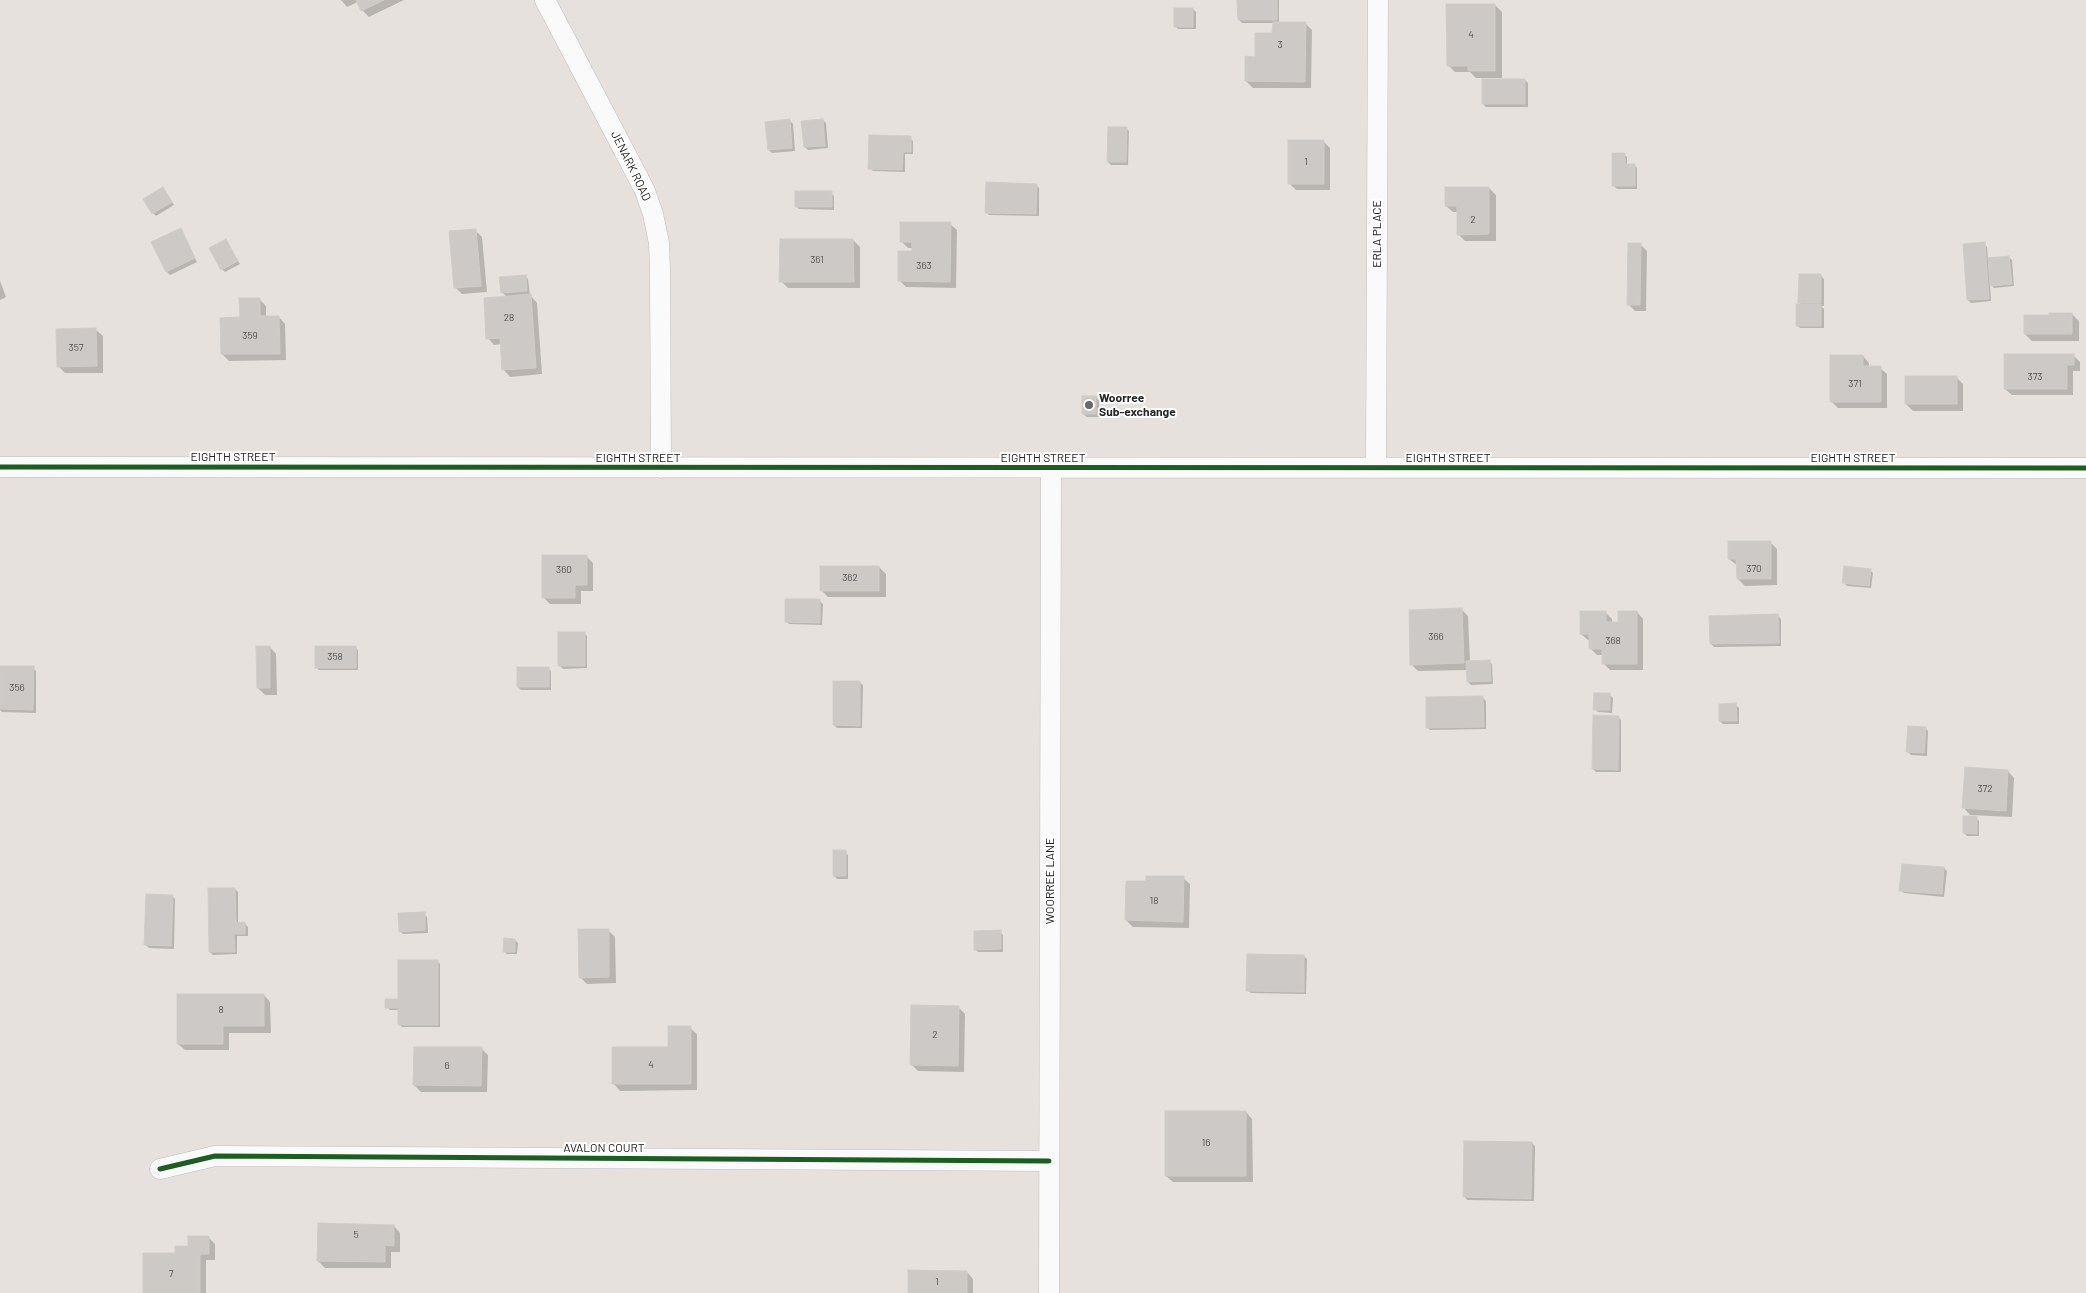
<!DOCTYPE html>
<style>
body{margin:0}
canvas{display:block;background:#e6e1dc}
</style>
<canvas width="2086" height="1293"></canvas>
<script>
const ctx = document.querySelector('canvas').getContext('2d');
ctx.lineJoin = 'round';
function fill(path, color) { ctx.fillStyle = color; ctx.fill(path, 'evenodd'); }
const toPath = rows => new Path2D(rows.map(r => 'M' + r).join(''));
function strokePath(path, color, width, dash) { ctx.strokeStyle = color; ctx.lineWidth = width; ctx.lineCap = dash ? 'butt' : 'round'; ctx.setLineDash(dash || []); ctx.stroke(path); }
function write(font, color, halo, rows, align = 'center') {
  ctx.font = font + ' Barlow,sans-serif'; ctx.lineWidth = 4; ctx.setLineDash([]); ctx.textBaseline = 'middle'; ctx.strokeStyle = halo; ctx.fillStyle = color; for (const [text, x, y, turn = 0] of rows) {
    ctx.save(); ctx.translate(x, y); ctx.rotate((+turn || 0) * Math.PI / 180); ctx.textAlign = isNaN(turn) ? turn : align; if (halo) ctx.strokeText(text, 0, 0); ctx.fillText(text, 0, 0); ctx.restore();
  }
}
fill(toPath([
 [341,0,404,0,369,17,362,10,358,2,347,7],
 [1239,0,1279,0,1279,23,1305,23,1312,30,1311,88,1253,88,1246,81,1256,58,1273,35,1274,23,1242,23,1239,20],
 [1495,5,1502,12,1502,78,1476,78,1470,72,1455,72,1448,65],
 [1193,9,1196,12,1196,29,1178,29,1175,26],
 [1525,80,1528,83,1528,107,1486,107,1483,104],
 [823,120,826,123,828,148,808,150,805,147],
 [790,121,793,124,795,151,772,153,769,150],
 [1126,128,1129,131,1128,165,1111,165,1108,162],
 [910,138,913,141,913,154,905,154,905,172,873,171,870,168],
 [1323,141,1330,148,1330,190,1296,190,1289,183],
 [1624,154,1627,157,1627,165,1634,165,1637,168,1637,189,1617,189,1614,186],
 [1036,185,1039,188,1039,216,989,215,986,212],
 [163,188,174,205,156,216,153,213],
 [1489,188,1496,195,1496,241,1465,241,1458,234,1458,212,1453,212,1446,206],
 [831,193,834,196,834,210,799,209,796,206],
 [950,224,957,230,956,288,906,287,899,280,913,253,913,248,908,248,901,241],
 [180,229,197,262,170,275,167,272],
 [475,230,482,237,487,292,462,294,455,287],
 [853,240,860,247,860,288,788,288,781,281],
 [226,241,240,264,225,272,222,269],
 [1640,244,1647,251,1646,311,1635,311,1628,304],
 [1984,244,1987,247,1988,259,2009,257,2012,260,2014,286,1994,288,1990,283,1991,301,1971,303,1968,300],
 [525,276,528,279,530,295,537,303,542,374,510,377,504,370,502,344,494,345,488,338,507,297,502,292],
 [1821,276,1824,279,1824,306,1821,306,1824,309,1824,328,1800,328,1797,325,1803,306,1800,303],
 [0,281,6,297,0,300],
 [259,299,266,306,266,317,279,317,285,324,286,360,229,361,222,354,241,318],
 [2072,314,2079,321,2079,341,2032,341,2025,334],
 [96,330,103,336,103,373,65,373,58,366],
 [2073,355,2080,362,2080,371,2073,371,2073,395,2012,395,2005,389],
 [1863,356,1869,363,1869,368,1880,368,1887,374,1887,408,1838,408,1831,401],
 [1957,378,1963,384,1963,411,1913,411,1906,404],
 [1096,397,1099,400,1099,417,1087,417,1083,414],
 [1770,542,1777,549,1777,585,1745,586,1738,579,1738,566,1729,559],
 [586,556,593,563,593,591,581,591,581,604,550,604,543,597],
 [879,567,886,574,886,597,828,597,821,590],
 [1870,570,1873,573,1871,588,1847,586,1844,583],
 [820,601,823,604,822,625,789,624,786,621],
 [1461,609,1468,616,1470,662,1489,661,1492,664,1493,684,1471,685,1468,682,1467,670,1418,671,1411,664],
 [1605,612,1612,619,1612,623,1620,623,1637,612,1643,619,1643,670,1610,670,1604,664,1604,655,1597,655,1590,648,1590,640,1588,640,1581,634],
 [1778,616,1781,619,1781,646,1714,647,1711,644],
 [584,633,587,636,587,668,563,669,560,666],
 [270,647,276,654,277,695,265,695,258,688],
 [355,647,358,650,358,670,319,670,316,667],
 [0,667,33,668,36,671,36,713,2,712,0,710],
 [548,668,551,671,551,690,521,690,518,687],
 [859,682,863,685,862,728,837,728,834,725],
 [1610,695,1613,698,1612,713,1598,712,1595,709],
 [1483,698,1486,701,1486,729,1430,730,1427,727],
 [1736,705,1739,708,1739,724,1723,724,1720,721],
 [1618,717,1621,720,1621,772,1596,772,1593,769],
 [1925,728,1928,731,1927,756,1911,755,1908,752],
 [2008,771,2014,778,2012,817,1970,815,1964,808],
 [1976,818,1979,821,1979,836,1967,836,1964,833],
 [845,852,848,855,848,879,837,879,834,876],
 [1944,868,1947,871,1944,897,1904,893,1900,890],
 [1183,878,1190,884,1189,928,1133,927,1126,920,1147,883],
 [235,889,238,892,238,924,245,924,248,927,248,936,237,936,237,954,213,955,210,952],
 [172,896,175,899,174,949,149,948,146,945],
 [424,914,427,917,428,933,403,934,400,931],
 [608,930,615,937,616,983,587,984,580,977],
 [1000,932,1003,935,1003,952,978,952,975,949],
 [515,940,518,943,517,954,507,954,504,951],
 [1304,956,1307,959,1306,994,1251,993,1247,990],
 [437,961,440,964,440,1027,402,1027,399,1024,399,1010,390,1010,387,1007,400,1000],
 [264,995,270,1002,271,1033,229,1033,229,1050,185,1050,178,1044],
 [959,1008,965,1014,964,1072,918,1071,911,1064],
 [690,1028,697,1034,697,1090,620,1091,614,1084,669,1048],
 [481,1048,488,1055,487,1092,421,1092,414,1085],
 [1246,1112,1252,1119,1253,1182,1173,1182,1166,1176],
 [1532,1143,1535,1146,1534,1201,1467,1200,1464,1196],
 [394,1226,400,1233,400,1252,391,1252,391,1268,325,1268,318,1261],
 [208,1237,215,1244,215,1260,206,1260,206,1293,144,1293,177,1254],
 [967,1272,973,1279,973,1293,909,1293]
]), '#0003');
const building = toPath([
 [356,0,384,0,361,11,356,0],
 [1237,0,1277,0,1277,20,1238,20,1237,0],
 [1446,4,1495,4,1495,71,1468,71,1468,66,1447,66,1446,4],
 [1174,8,1193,8,1193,27,1174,27,1174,8],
 [1273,22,1306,22,1305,82,1245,81,1245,56,1255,57,1255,33,1272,33,1273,22],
 [1482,79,1525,79,1525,104,1482,104,1482,79],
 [790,119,792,148,768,150,765,122,790,119],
 [823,119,825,146,804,147,801,121,823,119],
 [1108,127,1127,127,1126,162,1107,162,1108,127],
 [869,135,911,136,911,152,903,152,902,170,868,169,869,135],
 [1288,140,1324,140,1324,184,1288,184,1288,140],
 [1612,153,1625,153,1625,164,1635,164,1635,186,1612,186,1612,153],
 [986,182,1037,184,1036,214,985,213,986,182],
 [163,187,172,202,152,214,143,199,163,187],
 [1445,187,1489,187,1489,234,1457,235,1457,206,1445,206,1445,187],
 [795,191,832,191,832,207,795,207,795,191],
 [900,222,951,222,950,282,898,281,898,251,912,251,912,242,900,242,900,222],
 [181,228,195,258,166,272,151,242,181,228],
 [476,229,481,286,454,288,449,231,476,229],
 [226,239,238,261,221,270,209,248,226,239],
 [780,239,853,239,854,282,779,282,780,239],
 [1985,242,1989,299,1967,300,1963,244,1985,242],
 [1628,243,1641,243,1640,305,1627,305,1628,243],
 [2009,256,2012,284,1990,286,1988,258,2009,256],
 [1799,274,1821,274,1821,303,1798,303,1799,274],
 [526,275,527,291,501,293,499,277,526,275],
 [531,294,536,368,502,370,500,338,486,339,484,298,531,294],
 [239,298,260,298,260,316,279,316,280,354,221,354,220,318,240,317,239,298],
 [1796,304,1821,304,1821,326,1796,326,1796,304],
 [2049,313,2072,313,2072,334,2024,334,2024,315,2049,315,2049,313],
 [96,328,97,366,57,367,56,329,96,328],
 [2004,354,2074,354,2074,365,2067,365,2067,389,2004,389,2004,354],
 [1830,355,1863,355,1863,366,1881,366,1881,402,1830,402,1830,355],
 [1905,376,1957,376,1957,404,1905,404,1905,376],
 [1082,396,1096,396,1096,414,1082,414,1082,396],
 [1728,541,1771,541,1771,579,1737,579,1736,559,1728,559,1728,541],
 [542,555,587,555,587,585,575,585,575,598,542,598,542,555],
 [820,566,879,566,879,591,820,591,820,566],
 [1844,566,1871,569,1869,586,1842,583,1844,566],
 [785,599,820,599,820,623,785,622,785,599],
 [1462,608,1464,663,1410,665,1409,610,1462,608],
 [1580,611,1606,611,1606,622,1618,622,1618,611,1637,611,1637,664,1602,664,1602,649,1589,649,1589,634,1580,634,1580,611],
 [1778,614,1779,643,1710,644,1709,616,1778,614],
 [558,632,585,632,585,666,558,666,558,632],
 [256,646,270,646,270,688,257,688,256,646],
 [315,646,356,646,356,668,315,668,315,646],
 [1490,660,1491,681,1467,682,1466,661,1490,660],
 [0,666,34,666,33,710,0,709,0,666],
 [517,667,549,667,549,687,517,687,517,667],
 [833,681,860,681,860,726,833,725,833,681],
 [1594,693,1610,693,1610,710,1593,710,1594,693],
 [1483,696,1484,727,1426,728,1426,697,1483,696],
 [1736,703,1737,721,1719,721,1719,704,1736,703],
 [1593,715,1619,716,1618,770,1592,769,1593,715],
 [1908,726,1926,727,1924,753,1906,752,1908,726],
 [1965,767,2008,770,2006,811,1962,808,1965,767],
 [1963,816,1977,816,1977,834,1963,833,1963,816],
 [833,850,846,850,846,876,833,876,833,850],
 [1902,864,1944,867,1942,894,1899,891,1902,864],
 [1146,876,1184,876,1183,922,1125,920,1126,881,1146,881,1146,876],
 [208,888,235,888,236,923,245,922,245,934,234,934,235,952,209,952,208,888],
 [146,894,173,895,171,946,144,945,146,894],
 [425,912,425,930,399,932,398,913,425,912],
 [578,929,609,929,609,977,579,978,578,929],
 [1001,930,1001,949,974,950,974,931,1001,930],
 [504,938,515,939,515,952,503,952,504,938],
 [1247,954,1304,955,1304,992,1246,991,1247,954],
 [398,960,438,960,438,1025,398,1025,398,1008,385,1008,385,999,398,999,398,960],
 [177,994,264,994,264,1026,223,1026,223,1044,177,1044,177,994],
 [911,1005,959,1006,958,1066,910,1065,911,1005],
 [668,1026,691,1026,691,1084,612,1084,612,1047,668,1047,668,1026],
 [414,1047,482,1047,481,1086,413,1085,414,1047],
 [1165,1111,1246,1111,1246,1176,1165,1176,1165,1111],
 [1464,1141,1532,1142,1531,1199,1463,1197,1464,1141],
 [318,1223,394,1225,394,1246,385,1245,385,1262,317,1261,318,1223],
 [188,1236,209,1236,209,1254,200,1254,200,1293,143,1293,143,1253,175,1253,175,1246,188,1246,188,1236],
 [908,1270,967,1271,967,1293,908,1293,908,1270]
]);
fill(building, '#ccc9c6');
strokePath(building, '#d0ccc9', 1);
const minor = toPath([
 [545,0,630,162,645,191,653,214,659,243,660,270,661,468],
 [0,467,2086,468],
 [1376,468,1378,0],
 [160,1169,215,1156,1049,1161],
 [1049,1293,1051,468]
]);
strokePath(minor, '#bfbebe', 21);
strokePath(minor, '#fbfafa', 20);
strokePath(toPath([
 [0,467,2086,468],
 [160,1169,215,1156,1049,1161]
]), '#1b5e20', 5);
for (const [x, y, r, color] of [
 [1089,405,5,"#6a6866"]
]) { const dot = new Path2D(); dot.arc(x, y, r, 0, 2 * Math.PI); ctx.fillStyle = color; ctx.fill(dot); strokePath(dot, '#fff', 2); }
write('10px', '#515050', null, [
 ["4",1471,35],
 ["3",1280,45],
 ["1",1306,162],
 ["2",1473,220],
 ["361",817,260],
 ["363",924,266],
 ["28",509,318],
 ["359",250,336],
 ["357",76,348],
 ["373",2035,377],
 ["371",1855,384],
 ["370",1754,569],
 ["360",564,570],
 ["362",850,578],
 ["366",1436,637],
 ["368",1613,641],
 ["358",335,657],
 ["356",17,688],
 ["372",1985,789],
 ["18",1154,901],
 ["8",221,1010],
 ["2",935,1035],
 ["4",651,1065],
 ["6",447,1066],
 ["16",1206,1143],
 ["5",356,1235],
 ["7",171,1274],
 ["1",937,1282]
]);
write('12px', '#272727', '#fff', [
 ["JENARK ROAD",631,166,64],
 ["ERLA PLACE",1377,234,-90],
 ["EIGHTH STREET",233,457],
 ["EIGHTH STREET",638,458],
 ["EIGHTH STREET",1043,458],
 ["EIGHTH STREET",1448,458],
 ["EIGHTH STREET",1853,458],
 ["WOORREE LANE",1050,881,-90],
 ["AVALON COURT",604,1148]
]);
write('bold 12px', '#272727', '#fff', [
 ["Woorree",1099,398],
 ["Sub-exchange",1099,412]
], 'left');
</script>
